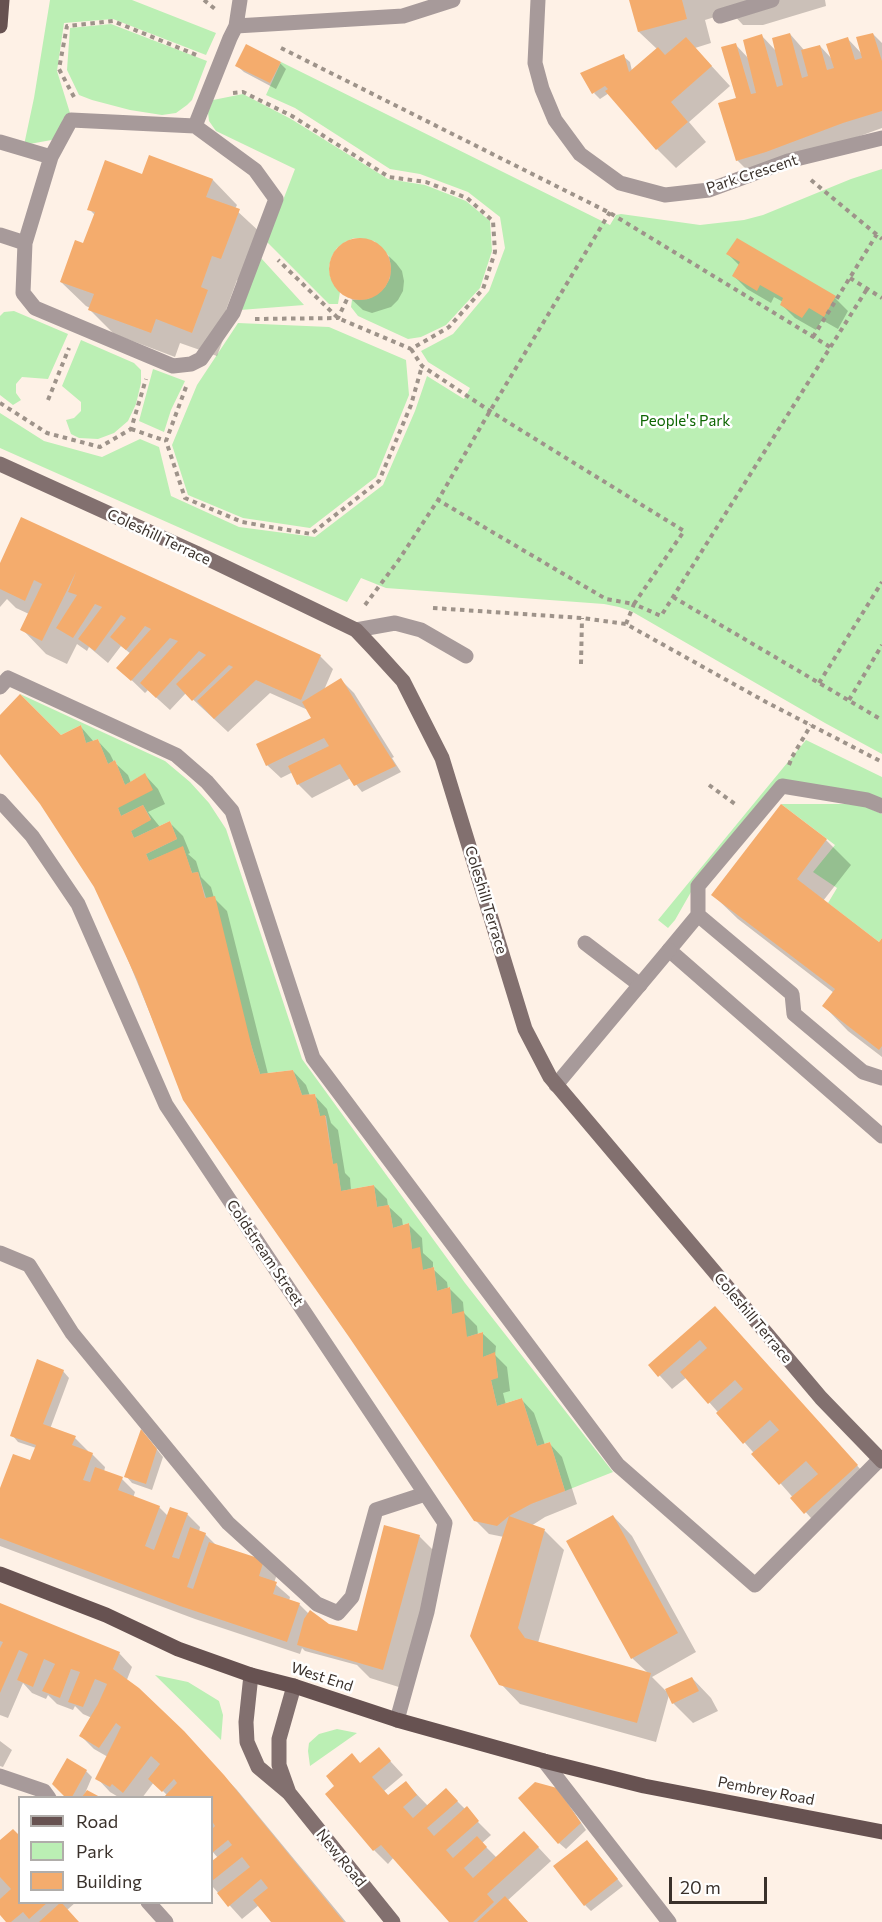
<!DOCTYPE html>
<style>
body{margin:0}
#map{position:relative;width:882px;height:1922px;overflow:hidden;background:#fef1e6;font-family:Commissioner,sans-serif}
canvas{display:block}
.legend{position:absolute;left:18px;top:1796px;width:195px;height:108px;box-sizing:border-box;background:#fff;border:2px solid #b0adaa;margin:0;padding:8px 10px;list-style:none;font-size:18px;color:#3a312b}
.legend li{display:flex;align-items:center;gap:12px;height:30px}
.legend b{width:30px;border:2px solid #b0adaa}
.scale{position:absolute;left:669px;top:1877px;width:98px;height:27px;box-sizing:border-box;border:3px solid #3a312b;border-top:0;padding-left:8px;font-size:18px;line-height:21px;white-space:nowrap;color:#3a312b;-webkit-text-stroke:4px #fff;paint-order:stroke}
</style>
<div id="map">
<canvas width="882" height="1922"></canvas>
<ul class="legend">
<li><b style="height:8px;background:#675251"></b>Road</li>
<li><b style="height:16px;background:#bbefb4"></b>Park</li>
<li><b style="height:16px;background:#f4ac6d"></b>Building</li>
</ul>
<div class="scale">20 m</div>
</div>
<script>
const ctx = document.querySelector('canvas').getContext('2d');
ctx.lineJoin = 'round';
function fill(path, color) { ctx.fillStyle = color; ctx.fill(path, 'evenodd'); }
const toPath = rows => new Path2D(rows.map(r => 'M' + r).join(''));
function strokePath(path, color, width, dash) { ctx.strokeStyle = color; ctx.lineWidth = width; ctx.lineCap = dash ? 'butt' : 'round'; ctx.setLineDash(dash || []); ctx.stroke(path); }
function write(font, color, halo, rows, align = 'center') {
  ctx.font = font + ' Commissioner,sans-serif'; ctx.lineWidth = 5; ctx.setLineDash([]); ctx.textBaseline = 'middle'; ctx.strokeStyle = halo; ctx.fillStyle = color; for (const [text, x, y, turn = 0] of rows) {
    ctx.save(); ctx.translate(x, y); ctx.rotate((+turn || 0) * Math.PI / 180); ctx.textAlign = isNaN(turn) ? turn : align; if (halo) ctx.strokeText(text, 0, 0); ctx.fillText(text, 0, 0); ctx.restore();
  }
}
fill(toPath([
 [50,0,132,0,216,33,206,55,113,19,64,23,57,71,70,113,63,119,57,139,24,145,34,98],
 [111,24,207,61,192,100,187,105,176,113,162,115,130,110,92,100,79,95,67,70,70,28],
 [281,62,610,225,616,215,621,214,700,225,744,220,763,215,851,179,882,169,882,754,825,723,631,611,619,607,604,604,386,588,361,578,347,602,0,448,0,413,44,441,102,457,140,439,159,447,171,496,239,527,315,537,383,485,415,411,427,376,464,399,470,388,428,362,421,351,453,334,489,291,505,248,500,217,468,192,420,174,390,169,295,108,266,95],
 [243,94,291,119,388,179,425,185,466,201,490,221,492,251,480,288,446,325,421,337,408,339,358,316,351,307,352,300,368,299,377,294,385,287,390,278,391,267,389,256,374,241,354,238,345,242,337,248,332,256,329,266,330,276,334,285,340,292,338,304,329,304,267,242,295,169,216,131,209,121,208,112,213,100],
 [261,258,304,305,240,310],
 [14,311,68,334,48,379,22,377,16,384,16,393,21,400,13,405,0,395,0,316,4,312],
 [238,323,329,327,406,360,409,395,376,477,310,528,243,518,188,495,172,445,197,385],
 [81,340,134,363,141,370,141,383,136,404,128,421,114,433,98,439,79,438,71,434,66,420,74,418,81,411,81,402,62,386],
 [153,369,185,381,171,410,164,432,139,421],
 [20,694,165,761,190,782,209,803,226,829,302,1059,465,1283,613,1472,565,1491,550,1442,537,1446,522,1398,497,1406,491,1380,498,1377,494,1353,483,1357,483,1332,467,1337,452,1314,450,1287,437,1291,434,1267,423,1270,412,1249,409,1223,393,1228,389,1205,377,1207,374,1185,341,1191,337,1164,333,1164,326,1116,320,1116,315,1094,302,1095,293,1070,260,1074,198,872,192,873,183,847,149,861,146,854,177,839,170,821,134,838,131,831,151,819,143,805,121,816,118,808,144,774,125,785,115,760,108,764,98,739,86,743,81,725,61,735],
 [806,740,882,777,882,803,782,781,691,892,675,920,668,928,658,920],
 [781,804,845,804,862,805,882,814,882,938,879,942,828,903,837,888,813,872,835,845],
 [155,1675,188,1682,219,1701,223,1715,221,1740],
 [337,1729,357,1733,310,1766,308,1751,309,1743,319,1734]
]), '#bbefb4');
fill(toPath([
 [630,0,825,0,826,6,763,25,743,25,731,12,705,20,711,43,695,48,730,86,689,122,706,142,676,168,657,149,609,93,600,99,594,93,623,56,630,62,632,71,657,49,639,32],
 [790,34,804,50,820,46,832,59,848,39,862,54,873,34,882,43,882,128,780,165,751,174,737,160,738,99,735,44,749,59,762,36,776,51],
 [280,63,286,69,276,89,244,72,237,66],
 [150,157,213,180,237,205,235,209,263,235,245,283,237,280,226,310,232,316,217,356,180,343,175,357,114,334,90,310,90,308,86,306,61,282,84,245,95,215,89,209,143,176],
 [354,240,374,242,396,263,402,271,404,281,403,291,398,300,391,307,372,313,363,310,335,284,331,275,331,266,338,249,346,243],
 [728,254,835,298,848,311,838,329,822,320,816,330,795,318,782,305,783,302,774,297,771,303,747,289,734,276,740,266],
 [22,519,320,656,333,669,324,690,341,680,354,693,394,757,392,758,401,772,362,792,351,778,312,798,298,784,293,772,281,778,267,765,313,718,308,710,270,693,228,732,186,693,170,710,148,690,145,693,119,668,131,654,121,646,108,663,89,647,87,651,77,644,67,664,46,654,22,629,29,614,16,608,7,599,0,607,0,566],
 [0,717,61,737,81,727,94,742,97,740,110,754,114,762,128,775,131,783,145,775,158,789,165,804,148,812,160,827,170,823,183,836,190,853,188,854,196,861,201,877,211,887,214,898,227,911,268,1074,293,1071,306,1085,310,1096,314,1095,327,1109,331,1123,338,1130,345,1173,350,1178,351,1190,374,1186,387,1199,388,1206,402,1219,403,1226,409,1225,422,1238,423,1253,433,1262,433,1269,447,1282,448,1289,450,1289,463,1302,464,1313,477,1326,478,1335,482,1333,496,1346,495,1355,507,1367,510,1391,503,1393,506,1405,521,1399,534,1413,545,1445,549,1443,562,1457,577,1504,545,1517,531,1526,545,1531,564,1550,538,1643,649,1674,632,1658,613,1516,632,1536,696,1652,652,1677,666,1691,692,1678,711,1698,718,1711,693,1723,673,1703,669,1695,656,1742,520,1704,501,1684,504,1537,489,1534,475,1520,351,1336,185,1099,108,911,84,867,42,803,0,752],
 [782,806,826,840,851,865,823,901,879,944,882,940,882,1057,848,1031,824,1006,834,993,738,919,713,895],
 [728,1321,870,1480,818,1526,687,1377,672,1389,650,1365],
 [63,1371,69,1378,50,1429,75,1438,88,1451,88,1453,92,1454,105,1467,104,1472,122,1479,135,1492,133,1498,159,1507,168,1516,187,1514,200,1527,199,1532,205,1534,217,1546,263,1561,277,1574,274,1583,290,1597,289,1601,299,1604,309,1614,328,1625,357,1633,419,1536,439,1556,402,1688,370,1678,357,1665,305,1651,302,1648,300,1654,195,1619,0,1546,0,1492,31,1462,36,1448,18,1442,12,1435],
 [147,1437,163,1457,152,1490,132,1483,126,1476],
 [0,1604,119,1653,132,1667,126,1682,175,1724,237,1790,346,1922,273,1922,259,1905,242,1919,212,1886,212,1863,218,1858,212,1851,212,1798,166,1798,168,1796,154,1782,142,1798,128,1798,126,1796,120,1798,110,1792,97,1778,108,1757,94,1749,81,1736,92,1718,83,1714,75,1706,73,1710,57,1704,48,1695,46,1699,32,1693,23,1683,8,1718,0,1715],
 [0,1741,12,1750,3,1767,0,1766],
 [379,1749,403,1775,384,1791,389,1796,406,1783,428,1806,446,1790,491,1835,482,1843,497,1858,538,1847,551,1861,507,1901,528,1922,451,1922,394,1857,388,1864,374,1850,327,1794],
 [86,1771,92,1777,83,1798,67,1798,54,1784],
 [563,1796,586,1830,566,1849,559,1843],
 [0,1842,20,1902,76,1902,67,1910,78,1922,8,1922,0,1912],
 [593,1848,623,1886,591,1911,585,1905]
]), '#0003');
fill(toPath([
 [629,0,682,0,687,19,638,32],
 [790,33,802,78,808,76,801,50,820,45,827,70,834,68,826,44,848,37,855,60,862,58,856,37,873,33,882,61,882,111,843,123,766,152,736,161,718,103,736,98,721,47,736,43,751,94,756,93,743,40,762,34,777,87,783,85,772,38],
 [686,37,712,66,671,102,688,122,656,150,605,91,608,89,605,86,592,94,580,73,624,54,629,72,658,47,665,55],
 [246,44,281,62,270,83,235,66],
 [149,155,213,179,206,197,240,209,221,259,212,256,201,287,208,290,192,333,156,319,151,333,88,310,94,294,60,282,75,240,83,243,95,212,87,210,105,160,142,174],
 [737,238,836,296,824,317,809,308,802,318,780,305,783,298,760,285,757,291,732,276,740,262,726,254],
 '329 269a31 31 0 1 1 62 0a31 31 0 1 1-62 0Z',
 [21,517,321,655,301,700,256,680,214,719,197,701,233,667,229,665,192,701,176,684,206,655,199,651,156,698,140,683,178,641,170,638,131,681,116,668,151,629,145,626,126,650,110,637,126,618,121,615,95,651,78,639,102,607,95,604,73,638,56,628,77,595,68,592,76,572,42,641,20,630,42,584,34,580,25,601,0,589,0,563],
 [341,678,396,766,354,786,340,764,297,785,288,766,329,746,324,738,266,766,256,744,311,718,302,702],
 [20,694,61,735,81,725,86,743,98,739,108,764,115,760,125,785,145,773,153,790,118,808,121,816,143,805,151,820,131,831,134,838,170,821,177,839,146,854,149,861,183,846,192,873,198,872,205,898,215,896,252,1048,260,1074,293,1070,302,1095,315,1094,320,1116,325,1115,333,1164,337,1163,341,1191,374,1185,377,1207,389,1205,393,1228,409,1223,412,1249,420,1247,423,1270,434,1267,437,1291,450,1287,452,1314,464,1311,467,1337,483,1332,483,1357,495,1352,498,1378,491,1380,497,1406,522,1398,537,1446,550,1442,565,1491,531,1504,509,1516,545,1529,518,1628,525,1638,651,1673,637,1723,499,1685,470,1636,509,1516,497,1526,474,1521,349,1337,183,1100,137,980,94,887,40,804,0,754,0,715],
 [781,804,827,839,797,879,879,942,882,938,882,1046,879,1050,822,1006,835,989,711,895],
 [715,1306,858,1465,804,1514,790,1498,818,1474,806,1461,779,1485,751,1454,779,1430,770,1420,743,1444,716,1413,743,1389,735,1380,708,1404,680,1372,707,1348,700,1340,658,1377,648,1365],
 [37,1359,64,1370,43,1424,76,1436,72,1445,93,1453,83,1480,90,1482,95,1467,123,1477,118,1490,160,1506,145,1546,154,1550,170,1507,188,1513,172,1557,179,1559,190,1527,206,1533,187,1587,193,1589,209,1542,264,1560,259,1576,277,1582,273,1594,300,1603,287,1642,180,1606,0,1538,0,1488,13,1454,30,1460,36,1445,10,1436],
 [141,1429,157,1449,146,1484,124,1477],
 [613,1515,678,1633,631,1659,566,1541],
 [384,1525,420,1535,383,1670,297,1645,304,1619,310,1610,329,1624,357,1631],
 [0,1603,120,1652,113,1669,139,1688,184,1731,224,1775,344,1922,271,1922,253,1900,268,1888,261,1879,228,1907,217,1893,250,1867,242,1857,212,1881,212,1861,232,1845,228,1840,212,1853,212,1829,215,1826,212,1821,212,1797,164,1797,177,1783,174,1779,162,1792,148,1779,160,1764,151,1756,123,1793,112,1784,110,1787,95,1779,121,1727,116,1723,99,1748,79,1736,98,1704,107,1684,95,1679,83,1707,68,1702,80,1672,71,1669,60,1698,42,1691,55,1664,44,1659,33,1687,17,1680,28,1654,19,1650,0,1693,0,1648,3,1642,0,1641],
 [692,1677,699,1691,672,1704,665,1689],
 [379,1747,391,1761,372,1777,388,1795,406,1781,417,1795,403,1807,413,1818,446,1788,458,1801,427,1828,434,1836,467,1806,479,1821,446,1850,453,1858,477,1836,487,1847,464,1868,473,1878,524,1831,539,1847,487,1894,494,1902,473,1922,449,1922,381,1845,373,1851,325,1794,334,1786,326,1776,352,1753,360,1763],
 [67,1758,87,1770,72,1797,65,1797,52,1784],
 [535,1782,557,1788,581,1823,558,1844,518,1798],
 [87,1790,100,1797,82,1797],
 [13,1829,20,1836,20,1902,48,1902,29,1919,23,1912,11,1922,6,1922,0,1915,0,1899,11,1889,0,1877,0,1840],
 [587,1840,618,1879,584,1906,553,1866],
 [505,1896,528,1922,477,1922],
 [61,1902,79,1922,39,1922]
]), '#f4ac6d');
strokePath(toPath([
 [204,0,215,9],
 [281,48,610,213,830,347],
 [233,93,243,92,292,116,389,177,426,182,467,198,493,221,495,252,483,289,449,327,411,349,338,318,278,260],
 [74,97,59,69,67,26,113,21,199,56],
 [811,180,882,239],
 [850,278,882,298],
 [255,319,338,318,348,297],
 [813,337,877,234],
 [411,349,422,366,490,411,684,531,634,604,606,599,438,500],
 [186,387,166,441,185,498,242,522,311,534,379,481,411,405,422,366],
 [48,400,69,348],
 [0,403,47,433,100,447,131,429,146,379],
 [131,429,166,441],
 [673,597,882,720],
 [365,605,398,561,438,500,490,411,610,212],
 [433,608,582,618,626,624,766,702,882,762],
 [626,624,634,604,661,616,867,289],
 [581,664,582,618],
 [819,683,882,582],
 [849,700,882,645],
 [789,765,792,757,811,725],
 [709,785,735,804]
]), '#9e938a', 4, [4.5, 4.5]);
strokePath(toPath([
 [720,16,772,0],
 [236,26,403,16,453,0],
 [71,120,195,126,255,170,276,199,233,313,201,359,191,364,173,366,35,308,23,293,25,243,51,157,71,120],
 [195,126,230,38,236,26,240,0],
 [0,142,51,157],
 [0,235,25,243],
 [356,630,395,623,421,630,466,656],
 [0,687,8,678,176,755,207,782,232,811,313,1058,618,1465,755,1585,879,1460],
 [882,806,867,800,782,786,698,886,698,915,669,950,882,1136],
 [698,915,792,994,794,1014,863,1072,882,1078],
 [585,943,640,985],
 [0,1253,29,1265,72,1333,228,1523,317,1604,338,1613,352,1597,376,1510,425,1494],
 [544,1761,669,1922],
 [0,1776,44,1791,49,1798],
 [148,1902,166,1922]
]), '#a79a9a', 15);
strokePath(toPath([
 [538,0,535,63,542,89,555,120,580,154,620,183,665,195,709,190,788,161,882,138],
 [0,801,32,836,78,904,166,1105,445,1523,427,1612,397,1720],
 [556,1085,669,950]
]), '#a79a9a', 15);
strokePath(toPath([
 [0,464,196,553,356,630,373,648,403,681,442,758,525,1029,550,1077,821,1398,882,1461],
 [251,1675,246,1722,247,1742,258,1767,289,1793,393,1922],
 [289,1793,279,1765,279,1739,294,1686]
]), '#82706f', 15);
strokePath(toPath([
 [0,26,2,0],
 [0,1574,106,1615,178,1649,251,1675,294,1686,397,1720,544,1761,644,1786,882,1832]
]), '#675251', 15);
write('15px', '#3a312b', '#fff', [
 ["Park Crescent",752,174,-18],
 ["Coleshill Terrace",159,537,25],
 ["Coleshill Terrace",486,900,73],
 ["Coldstream Street",265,1253,56],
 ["Coleshill Terrace",753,1318,50],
 ["West End",322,1677,18],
 ["Pembrey Road",766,1791,11],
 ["New Road",341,1858,51]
]);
write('15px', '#0e6603', '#fff', [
 ["People's Park",685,421]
]);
</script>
